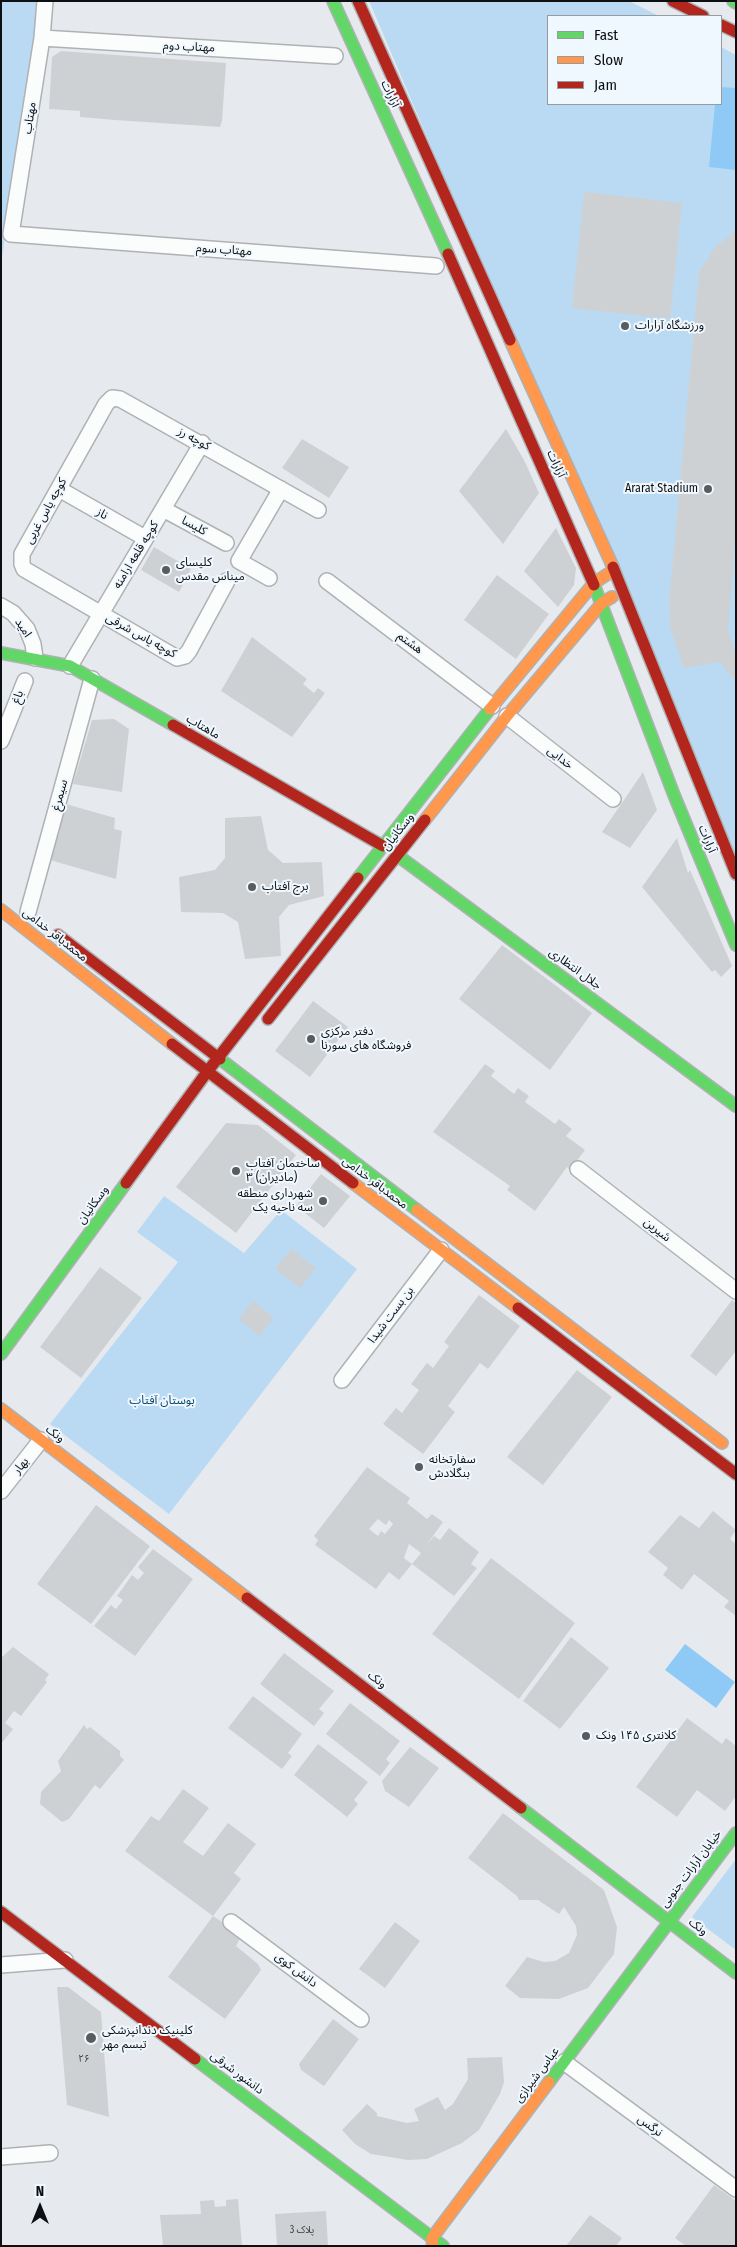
<!DOCTYPE html>
<meta charset="utf-8">
<style>
body{margin:0}
#map{position:relative;width:737px;height:2247px;overflow:hidden;background:#e6eaee;font-family:"Fira Sans Condensed",sans-serif}
canvas{display:block}
.frame{position:absolute;inset:0;border:2px solid #0d1012;pointer-events:none}
.legend{position:absolute;left:547px;top:15px;width:175px;height:90px;box-sizing:border-box;background:#f0f8ff;border:1px solid #959ba0;margin:0;padding:6px 9px;list-style:none;font-size:15px;color:#0d1012}
.legend li{display:flex;align-items:center;gap:10px;height:25px}
.legend b{width:25px;border:1px solid #959ba0}
.north{position:absolute;left:15px;top:2182px;width:50px;height:50px;-webkit-text-stroke:4px #f0f8ff;paint-order:stroke;rotate:0deg;font-size:14px;font-weight:700;line-height:20px;text-align:center;color:#0d1012}
.north::after{content:'';display:block;margin:auto;width:18px;height:22px;background:#0d1012;clip-path:polygon(50% 0,100% 100%,50% 72%,0 100%)}
</style>
<div id="map">
<canvas width="737" height="2247"></canvas>
<div class="frame"></div>
<ul class="legend">
<li><b style="height:6px;background:#63d668"></b>Fast</li>
<li><b style="height:6px;background:#ff974d"></b>Slow</li>
<li><b style="height:6px;background:#b3261e"></b>Jam</li>
</ul>
<div class="north">N</div>
</div>
<script>
const ctx = document.querySelector('canvas').getContext('2d');
ctx.lineJoin = 'round';
function fill(path, color) { ctx.fillStyle = color; ctx.fill(path, 'evenodd'); }
const toPath = rows => new Path2D(rows.map(r => 'M' + r).join(''));
function strokePath(path, color, width, dash) { ctx.strokeStyle = color; ctx.lineWidth = width; ctx.lineCap = dash ? 'butt' : 'round'; ctx.setLineDash(dash || []); ctx.stroke(path); }
function write(font, color, halo, rows, align = 'center') {
  ctx.font = font + ' "Fira Sans Condensed","Noto Sans Arabic",sans-serif'; ctx.lineWidth = 4; ctx.setLineDash([]); ctx.textBaseline = 'middle'; ctx.strokeStyle = halo; ctx.fillStyle = color; for (const [text, x, y, turn = 0] of rows) {
    ctx.save(); ctx.translate(x, y); ctx.rotate((+turn || 0) * Math.PI / 180); ctx.textAlign = isNaN(turn) ? turn : align; if (halo) ctx.strokeText(text, 0, 0); ctx.fillText(text, 0, 0); ctx.restore();
  }
}
fill(toPath([
 [1,1,36,1,34,42,1,264],
 [369,1,629,1,659,16,548,16,548,104,721,104,721,47,736,55,736,860],
 [164,1196,244,1253,281,1210,357,1269,169,1514,50,1424,178,1262,137,1232],
 [736,1859,736,1950,692,1917]
]), '#badaf3');
fill(toPath([
 [721,87,736,88,736,170,709,167,715,104,721,104],
 [685,1644,735,1682,716,1708,665,1670]
]), '#8fcaf6');
fill(toPath([
 [61,51,226,63,222,121,220,127,115,120,80,117,80,111,49,109,52,57],
 [584,192,682,203,670,319,572,308],
 [736,231,736,532,728,632,736,654,736,682,720,662,684,668,671,631,669,602,699,272,715,247],
 [506,429,524,460,539,493,503,544,459,491],
 [302,439,349,467,329,498,282,468],
 [556,528,576,568,574,585,558,607,524,571],
 [154,547,191,569,179,592,141,570],
 [497,575,549,614,516,659,464,620],
 [252,637,307,679,303,684,314,693,318,688,325,693,292,737,221,691],
 [114,719,129,729,122,792,73,784,92,720],
 [643,772,657,810,630,848,602,832],
 [66,804,115,818,114,829,122,831,116,879,50,860],
 [261,816,268,850,283,863,322,862,324,896,289,905,279,917,281,956,245,959,238,922,223,913,181,912,179,877,215,870,225,858,225,818],
 [677,838,688,873,690,870,732,966,721,977,715,970,712,972,642,887],
 [502,945,592,1013,550,1070,459,999],
 [313,1001,348,1027,310,1077,275,1051],
 [485,1064,495,1071,491,1076,514,1094,518,1088,529,1096,525,1102,555,1124,559,1119,572,1129,566,1136,585,1150,570,1170,567,1167,535,1211,507,1190,510,1186,433,1132],
 [226,1123,258,1125,296,1155,236,1233,176,1187],
 [321,1174,350,1196,324,1228,296,1206],
 [291,1249,316,1268,300,1288,275,1269],
 [100,1267,142,1298,81,1378,40,1347],
 [479,1295,520,1326,488,1369,480,1363,448,1406,455,1412,423,1454,383,1424,396,1408,402,1413,419,1390,411,1384,427,1363,433,1368,449,1346,444,1342],
 [732,1300,736,1303,736,1351,716,1376,690,1356],
 [253,1301,274,1318,259,1336,239,1319],
 [577,1370,612,1397,543,1485,507,1457],
 [367,1467,410,1498,407,1503,427,1519,432,1514,443,1522,425,1547,434,1536,440,1540,449,1528,479,1552,471,1564,477,1568,454,1596,412,1564,421,1553,409,1544,404,1558,412,1564,399,1580,389,1572,376,1589,315,1545,318,1540,314,1536],
 [378,1519,386,1525,389,1520,393,1524,385,1534,381,1531,378,1536,369,1529],
 [96,1505,150,1546,91,1624,37,1584],
 [713,1511,736,1530,730,1539,736,1544,736,1616,724,1607,729,1601,694,1574,682,1590,663,1575,668,1568,648,1552,680,1515,699,1528],
 [153,1549,193,1579,135,1656,94,1626,111,1605,116,1609,123,1600,117,1596,132,1575,138,1580,144,1573,138,1567],
 [491,1558,575,1623,519,1699,432,1634],
 [571,1637,609,1668,560,1729,523,1701],
 [13,1647,49,1674,45,1680,47,1682,21,1716,14,1711,5,1723,13,1729,1,1744,1,1658],
 [284,1653,334,1691,319,1709,324,1713,314,1726,260,1684],
 [253,1696,302,1734,288,1753,292,1756,282,1769,228,1728],
 [350,1703,400,1741,386,1759,390,1763,380,1776,326,1734],
 [687,1718,722,1744,726,1738,736,1746,736,1796,725,1811,697,1790,677,1817,636,1787],
 [84,1725,87,1729,90,1727,120,1751,120,1756,124,1760,100,1789,95,1785,69,1819,62,1822,40,1804,41,1792,61,1771,58,1761],
 [318,1744,368,1782,354,1800,358,1804,347,1817,294,1775],
 [410,1747,439,1768,409,1807,385,1791,382,1781],
 [183,1789,209,1808,183,1842,203,1856,228,1823,256,1844,234,1873,241,1879,213,1916,125,1851,151,1816,159,1821],
 [503,1813,604,1890,617,1927,614,1954,588,1988,559,1999,520,1998,505,1986,527,1957,544,1962,555,1961,569,1953,577,1935,576,1926,564,1907,559,1914,538,1900,519,1900,517,1896,468,1858],
 [213,1916,242,1935,236,1946,258,1964,261,1970,225,2019,168,1977],
 [395,1922,420,1941,385,1988,359,1969],
 [57,1987,68,1987,101,2012,109,2117,67,2105],
 [333,2019,359,2039,324,2086,301,2070,299,2064],
 [502,2057,504,2082,500,2094,479,2130,462,2143,427,2159,408,2160,371,2154,355,2144,342,2130,367,2104,377,2113,377,2116,407,2123,419,2121,414,2109,438,2097,445,2110,453,2104,468,2079,467,2058],
 [714,2185,736,2201,736,2246,686,2246,675,2238],
 [238,2199,242,2246,163,2246,160,2215,201,2214,200,2201,214,2200,215,2207,226,2206,226,2200],
 [326,2211,328,2246,277,2246,275,2214],
 [590,2215,622,2238,616,2246,566,2246]
]), '#ced1d4');
const street = toPath([
 [45,1,42,38,11,234,436,266],
 [42,38,335,56],
 [59,489,145,538],
 [163,509,226,543],
 [269,578,239,561,281,489],
 [227,581,189,651,185,656,177,658,24,569,22,564,22,554,106,404,112,398,120,399,318,510],
 [327,581,492,706],
 [1,606,13,613,27,629,33,644,35,658],
 [70,666,202,443],
 [507,716,613,799],
 [1,741,25,681],
 [28,912,92,679],
 [578,1169,736,1291],
 [342,1380,441,1250],
 [1,1491,41,1440],
 [231,1922,361,2019],
 [1,1965,65,1960],
 [564,2062,736,2189],
 [1,2157,50,2153]
]);
const fast = toPath([
 [333,1,448,254],
 [733,1,736,3],
 [594,585,674,795,736,945],
 [1,653,70,666,173,725],
 [397,855,736,1106],
 [358,878,490,709],
 [220,1059,417,1210],
 [1,1354,126,1183],
 [521,1808,736,1973],
 [195,2059,443,2246],
 [549,2082,736,1833]
]);
const slow = toPath([
 [510,340,613,567],
 [490,709,594,583,614,570],
 [425,820,507,716,602,603,612,597],
 [1,910,172,1044],
 [353,1183,518,1308],
 [417,1210,722,1443],
 [1,1409,247,1598],
 [433,2246,432,2238,549,2082]
]);
const jam = toPath([
 [358,1,510,340],
 [673,1,703,16],
 [721,25,736,32],
 [448,254,594,585],
 [613,567,736,874],
 [173,725,383,846],
 [58,935,220,1059],
 [268,1019,425,820],
 [172,1044,353,1183],
 [126,1183,207,1072,358,878],
 [518,1308,736,1474],
 [247,1598,521,1808],
 [1,1912,195,2059]
]);
strokePath(street, '#aeb2b5', 18);
strokePath(fast, '#aeb2b5', 14);
strokePath(slow, '#aeb2b5', 14);
strokePath(jam, '#aeb2b5', 14);
strokePath(street, '#fbfcfc', 15);
strokePath(fast, '#63d668', 11);
strokePath(slow, '#ff974d', 11);
strokePath(jam, '#b3261e', 11);
for (const [x, y, r, color] of [
 [625,326,5,"#595c5f"],
 [708,489,5,"#595c5f"],
 [166,570,5,"#595c5f"],
 [252,887,5,"#595c5f"],
 [311,1039,5,"#595c5f"],
 [236,1171,5,"#595c5f"],
 [323,1201,5,"#595c5f"],
 [419,1467,5,"#595c5f"],
 [586,1736,5,"#595c5f"],
 [91,2038,6,"#595c5f"]
]) { const dot = new Path2D(); dot.arc(x, y, r, 0, 2 * Math.PI); ctx.fillStyle = color; ctx.fill(dot); strokePath(dot, '#f0f8ff', 2); }
write('10px', '#3e4144', null, [
 ["۲۶",84,2059],
 ["پلاک 3",302,2230]
]);
write('12px', '#0d1012', '#f0f8ff', [
 ["مهتاب دوم",189,47,3],
 ["آرارات",390,94,65],
 ["مهتاب",30,118,-81],
 ["مهتاب سوم",224,250,4],
 ["کوچه رز",194,439,29],
 ["آرارات",556,464,66],
 ["کوچه یاس غربی",46,511,-61],
 ["ناز",102,514,30],
 ["کلیسا",194,526,28],
 ["کوچه قلعه ارامنه",136,555,-59],
 ["امید",23,628,57],
 ["کوچه یاس شرقی",141,636,29],
 ["هشتم",410,643,37],
 ["باغ",18,697,-69],
 ["ماهتاب",203,727,30],
 ["خدایی",560,758,38],
 ["سیمرغ",60,795,-75],
 ["وسکانیان",398,832,-52],
 ["آرارات",707,839,68],
 ["محمدباقر خدامی",55,935,38],
 ["جلال انتظاری",575,969,36],
 ["محمدباقر خدامی",375,1183,37],
 ["وسکانیان",93,1205,-54],
 ["شیرین",657,1230,38],
 ["بن بست شیدا",391,1315,-53],
 ["ونک",55,1434,38],
 ["بهار",21,1466,-52],
 ["ونک",377,1680,37],
 ["خیابان آرارات جنوبی",691,1869,-53],
 ["ونک",698,1927,37],
 ["دانش کوی",296,1970,37],
 ["دانشور شرقی",237,2073,37],
 ["عباس شیرازی",537,2075,-53],
 ["نرگس",650,2126,36]
]);
write('12px', '#0d1012', '#f0f8ff', [
 ["ورزشگاه آرارات",635,326],
 ["Ararat Stadium",698,489,"right"],
 ["کلیسای",176,563],
 ["میناس مقدس",176,577],
 ["برج آفتاب",262,887],
 ["دفتر مرکزی",321,1032],
 ["فروشگاه های سورنا",321,1046],
 ["ساختمان آفتاب",246,1164],
 ["۳ (مادیران)",246,1178],
 ["شهرداری منطقه",313,1194,"right"],
 ["سه ناحیه یک",313,1208,"right"],
 ["سفارتخانه",429,1460],
 ["بنگلادش",429,1474],
 ["کلانتری ۱۴۵ ونک",596,1736],
 ["کلینیک دندانپزشکی",102,2031],
 ["تبسم مهر",102,2045]
], 'left');
write('12px', '#084a72', '#f0f8ff', [
 ["بوستان آفتاب",162,1401]
]);
</script>
